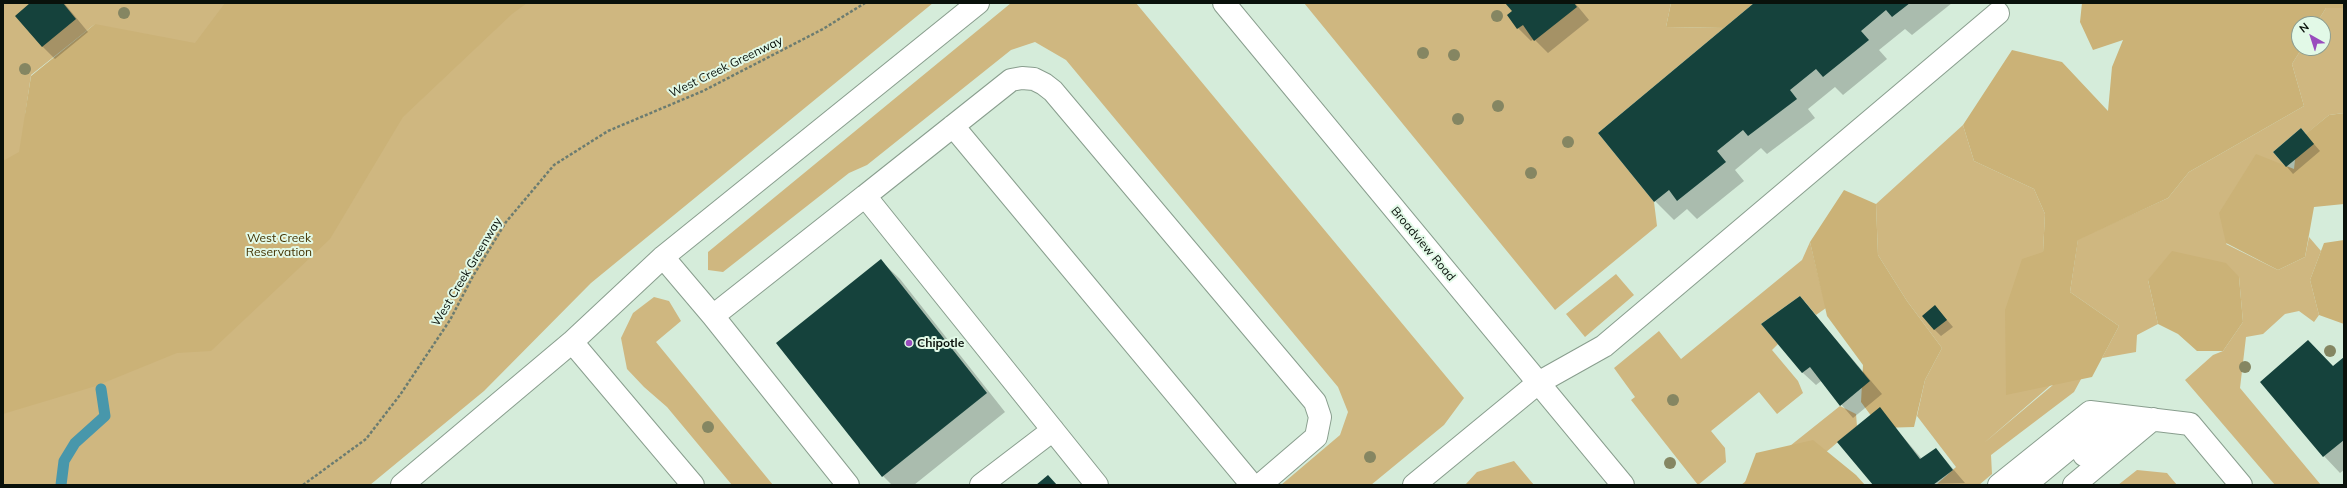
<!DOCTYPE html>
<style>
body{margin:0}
#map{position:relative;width:2347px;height:488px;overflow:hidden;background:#d5ecda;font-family:Mulish,sans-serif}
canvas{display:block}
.frame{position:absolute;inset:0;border:4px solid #09110b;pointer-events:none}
.north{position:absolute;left:2291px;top:16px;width:40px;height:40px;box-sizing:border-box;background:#e2f9e7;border:1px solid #8b9c8f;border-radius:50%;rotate:321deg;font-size:11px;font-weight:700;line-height:16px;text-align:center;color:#09110b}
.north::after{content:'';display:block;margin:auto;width:14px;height:18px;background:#994cbd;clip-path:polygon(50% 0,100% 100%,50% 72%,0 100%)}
</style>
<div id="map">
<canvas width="2347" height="488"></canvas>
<div class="frame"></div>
<div class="north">N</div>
</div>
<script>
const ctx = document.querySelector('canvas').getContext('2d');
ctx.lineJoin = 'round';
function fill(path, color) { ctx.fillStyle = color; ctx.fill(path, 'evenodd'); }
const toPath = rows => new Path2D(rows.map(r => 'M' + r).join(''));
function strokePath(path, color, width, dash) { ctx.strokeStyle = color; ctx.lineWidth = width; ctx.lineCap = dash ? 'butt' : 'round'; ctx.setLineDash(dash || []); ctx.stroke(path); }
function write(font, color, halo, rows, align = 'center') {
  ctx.font = font + ' Mulish,sans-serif'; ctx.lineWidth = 4; ctx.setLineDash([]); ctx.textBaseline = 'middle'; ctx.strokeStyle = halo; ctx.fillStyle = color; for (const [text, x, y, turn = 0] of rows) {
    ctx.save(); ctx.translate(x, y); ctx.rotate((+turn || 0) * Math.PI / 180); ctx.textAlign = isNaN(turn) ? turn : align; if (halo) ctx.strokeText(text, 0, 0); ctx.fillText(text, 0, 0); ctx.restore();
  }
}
fill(toPath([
 [3,3,933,3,591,283,484,391,370,485,3,485],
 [95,24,25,116,31,75],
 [1011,3,1136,3,1464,398,1444,425,1371,485,1281,485,1340,435,1348,412,1338,387,1066,60,1035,42,1011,50,867,165,849,173,723,272,708,270,708,252],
 [1304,3,1671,3,1666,27,1724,28,1598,133,1654,202,1657,226,1555,310],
 [2326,8,2344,8,2344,113,2329,115,2306,134,2301,128,2273,152,2286,167,2226,244,2278,270,2305,257,2309,237,2321,251,2310,280,2319,315,2314,322,2299,311,2285,314,2263,334,2246,337,2240,388,2321,485,2275,485,2185,380,2213,355,2223,351,2243,322,2239,277,2148,280,2158,324,2137,335,2136,352,2102,358,2119,326,2070,292,2078,239,2168,198,2189,172,2304,106,2292,64,2302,48,2323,48,2323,24,2316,24],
 [1963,125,1974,161,2034,189,2045,214,2043,252,2051,385,1984,443,2079,363,2086,370,2074,392,1991,455,1992,474,1979,485,1936,485,1956,467,1917,416,1925,380,1942,348,1907,301,1878,255,1876,204],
 [1810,242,1826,308,1816,315,1800,296,1761,324,1778,344,1772,350,1798,381,1803,393,1777,414,1759,392,1711,431,1725,448,1726,462,1698,485,1631,400,1635,397,1614,368,1659,331,1681,359,1802,260],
 [1616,274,1634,295,1585,337,1566,314],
 [654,297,669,301,681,321,656,342,773,485,732,485,667,407,644,387,627,369,621,338,633,313],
 [1840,406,1856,414,1857,426,1787,485,1741,485],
 [1514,461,1534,485,1465,485,1477,472],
 [2137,470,2167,473,2177,485,2118,485]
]), '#cfb780');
fill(toPath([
 [225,3,527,3,512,14,403,117,330,239,211,351,177,353,96,386,3,414,3,161,19,152,31,76,95,24,195,43],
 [1671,3,1754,3,1724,28,1666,27],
 [2082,3,2344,3,2344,8,2326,8,2316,24,2299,24,2299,48,2302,48,2292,64,2304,106,2189,172,2168,198,2078,240,2070,292,2119,326,2092,377,2006,395,2005,310,2022,259,2043,252,2045,214,2034,189,1974,161,1963,125,2012,50,2062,62,2108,111,2112,67,2123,40,2093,50,2080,22],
 [2344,113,2344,204,2314,207,2305,257,2278,270,2226,243,2219,213,2256,154,2294,169,2297,141,2329,115],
 [1844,190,1876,204,1878,255,1907,301,1942,348,1925,380,1914,427,1880,428,1861,402,1863,365,1827,316,1810,242],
 [2344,240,2344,324,2319,315,2310,280,2324,243],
 [2172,251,2226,263,2239,277,2243,322,2223,351,2197,351,2178,334,2158,324,2148,280],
 [1813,440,1856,475,1865,485,1744,485,1756,453]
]), '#cbb277');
fill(toPath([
 [32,3,64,3,88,32,55,59,42,46],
 [1506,3,1575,3,1589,20,1548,53,1534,39,1531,41,1518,28,1508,15,1513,12],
 [1755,3,1952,3,1912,35,1905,29,1879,50,1887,59,1843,95,1835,87,1808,109,1815,118,1767,154,1761,148,1735,170,1744,181,1697,219,1687,209,1674,220,1655,201,1599,133],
 [2301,129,2320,151,2293,174,2274,152],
 [881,261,900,279,1005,412,914,485,892,485,883,476],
 [1800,297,1882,394,1853,418,1821,381,1816,385,1803,373,1763,324],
 [1935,306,1953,327,1941,336,1934,329],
 [2344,358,2344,470,2340,473,2324,456,2333,367],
 [1879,409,1922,459,1936,449,1965,483,1874,485]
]), '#0003');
strokePath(toPath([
 [61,485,64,461,75,443,105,416,101,389]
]), '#4897ab', 11);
fill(toPath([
 [30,3,63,3,76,19,42,47,15,16],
 [1505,3,1574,3,1577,7,1534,41,1523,25,1517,29,1507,15,1512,11],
 [1754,3,1910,3,1892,17,1886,10,1861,31,1869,40,1823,77,1816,69,1790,90,1797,99,1748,136,1743,130,1717,151,1726,162,1677,201,1669,190,1654,202,1598,133],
 [2301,128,2314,144,2286,167,2273,152],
 [881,259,987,393,882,477,776,343],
 [1800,296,1870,381,1840,406,1810,367,1802,373,1761,324],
 [1935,305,1947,320,1934,330,1922,316],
 [2308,340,2333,366,2344,357,2344,440,2323,457,2260,382],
 [1880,407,1920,459,1936,448,1953,470,1933,485,1873,485,1837,442],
 [1048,475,1057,485,1036,485]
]), '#15423c');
const minor = toPath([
 [953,126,1252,485],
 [865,196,1011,80,1022,78,1034,79,1044,84,1053,91,1315,402,1320,417,1316,437,1260,485],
 [663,257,713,316,865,196,1097,485],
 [713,316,848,485],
 [572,342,693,485],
 [2084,455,2129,417],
 [402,485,572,342,663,257,978,3],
 [981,485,1053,430],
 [1414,485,1538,383,1604,346,1998,13],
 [1999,485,2090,412,2190,424,2241,485],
 [2025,485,2094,428],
 [2074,485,2153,419]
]);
const major = toPath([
 [1224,3,1623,485]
]);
strokePath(minor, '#899e8e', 24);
strokePath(major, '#899e8e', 24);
strokePath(toPath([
 [303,485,366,439,400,395,450,320,473,276,506,222,554,165,608,131,703,91,823,29,865,3]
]), '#6c7c70', 2.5, [3, 2]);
strokePath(minor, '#fff', 22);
strokePath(major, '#fff', 22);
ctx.fillStyle = '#858662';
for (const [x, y] of [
 [124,13],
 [1497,16],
 [1423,53],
 [1454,55],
 [25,69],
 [1498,106],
 [1458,119],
 [1568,142],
 [1531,173],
 [2330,351],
 [2245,367],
 [1673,400],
 [708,427],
 [1370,457],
 [1670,463]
]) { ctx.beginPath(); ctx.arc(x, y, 6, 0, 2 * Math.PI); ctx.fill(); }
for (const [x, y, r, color] of [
 [909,343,4,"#994cbd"]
]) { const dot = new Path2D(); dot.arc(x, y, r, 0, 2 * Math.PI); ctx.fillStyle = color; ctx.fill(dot); strokePath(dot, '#e2f9e7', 1.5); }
write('12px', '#09110b', '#e2f9e7', [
 ["West Creek Greenway",726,67,-26],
 ["Broadview Road",1423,244,50],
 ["West Creek Greenway",467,272,-59]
]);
write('12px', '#433200', '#e2f9e7', [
 ["West Creek",279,238],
 ["Reservation",279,252]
]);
write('bold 12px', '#09110b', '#e2f9e7', [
 ["Chipotle",917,343]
], 'left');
</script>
